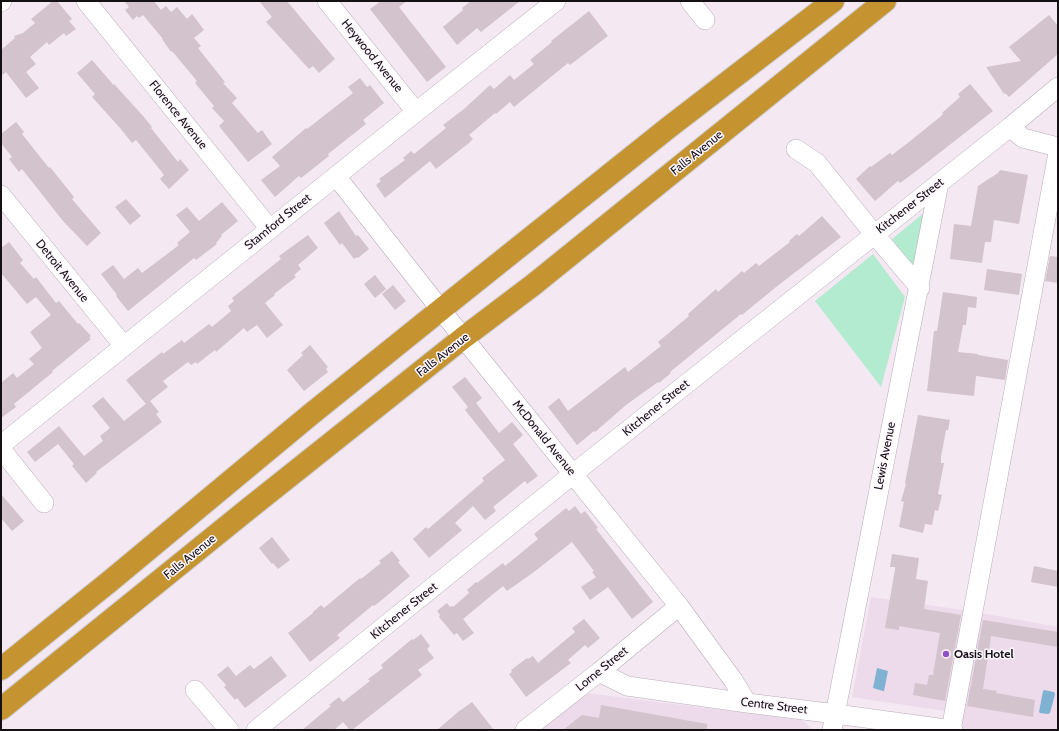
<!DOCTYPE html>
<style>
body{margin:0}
#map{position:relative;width:1059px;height:731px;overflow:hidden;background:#f4e8f3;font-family:Cabin,sans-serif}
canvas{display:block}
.frame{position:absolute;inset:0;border:2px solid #141014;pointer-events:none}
</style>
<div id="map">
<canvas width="1059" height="731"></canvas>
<div class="frame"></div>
</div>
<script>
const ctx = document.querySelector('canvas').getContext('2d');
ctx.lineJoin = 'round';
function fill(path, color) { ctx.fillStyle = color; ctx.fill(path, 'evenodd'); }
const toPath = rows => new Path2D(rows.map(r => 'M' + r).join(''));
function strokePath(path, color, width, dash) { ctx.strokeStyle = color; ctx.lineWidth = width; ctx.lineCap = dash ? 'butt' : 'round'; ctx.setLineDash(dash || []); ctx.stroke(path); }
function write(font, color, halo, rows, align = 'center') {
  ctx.font = font + ' Cabin,sans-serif'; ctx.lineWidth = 3; ctx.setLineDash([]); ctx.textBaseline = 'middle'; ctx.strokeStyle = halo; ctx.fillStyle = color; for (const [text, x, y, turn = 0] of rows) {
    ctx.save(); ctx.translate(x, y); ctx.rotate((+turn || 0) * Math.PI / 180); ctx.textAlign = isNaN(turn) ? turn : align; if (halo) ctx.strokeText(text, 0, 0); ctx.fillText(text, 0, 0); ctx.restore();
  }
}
fill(toPath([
 [871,597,970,611,1058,627,1058,730,941,730,945,711,852,697],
 [586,693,802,720,813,730,541,730]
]), '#eddaeb');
fill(toPath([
 [925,212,916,263,913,264,911,264,894,242,892,239],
 [873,254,905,297,881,387,815,301]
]), '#b3ebd0');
fill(toPath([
 [877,668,888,671,884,691,883,691,873,688],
 [1044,690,1054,692,1055,694,1050,713,1048,714,1040,713,1039,712,1043,691]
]), '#7fb2d2');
fill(toPath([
 [53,1,57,1,72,19,69,21,76,29,66,36,64,33,49,45,47,42,30,57,36,64,26,72,39,88,26,98,6,72,1,76,1,50,15,38,14,36,23,33,35,23,31,19],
 [124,1,154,1,161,10,166,6,171,12,177,7,187,19,192,14,204,30,194,38,201,46,198,48,225,82,223,83,237,98,232,103,257,132,258,133,262,130,272,144,248,162,219,126,224,121,212,108,214,106,195,83,197,81,172,51,171,52,162,39,163,39,143,15,139,18,137,16,133,20,125,10,129,7],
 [259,1,287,1,335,59,319,73,313,66,309,69,266,22,272,17],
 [381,1,407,1,399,7,446,67,427,82,370,9],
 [471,1,520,1,481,32,477,28,457,45,443,27,463,10,462,8],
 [589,11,608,36,570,65,568,63,514,107,510,102,496,114,495,113,469,135,473,139,469,143,436,169,430,161,385,198,376,185,381,181,379,179,405,160,403,158,411,151,414,154,446,128,443,125,464,109,490,85,494,89,510,75,514,80,534,64,530,60,552,42,551,41],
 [1049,15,1058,26,1058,54,1009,97,1005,93,1004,94,986,67,1021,61,1009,47],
 [92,60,111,82,113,85,114,84,144,117,152,127,151,128,178,162,180,159,189,170,169,189,160,179,164,175,161,171,136,140,132,143,120,128,101,107,92,97,95,94,77,73],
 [360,78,367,87,370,85,384,103,363,120,366,124,328,154,329,156,301,178,299,176,275,197,261,180,280,166,272,157,306,128,307,129,353,93,348,87],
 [970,84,993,111,915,172,900,183,898,181,875,201,856,179,870,166,871,167,890,153,892,155,909,142,940,117,943,114,942,113,960,97,958,94],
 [16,122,24,132,22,134,49,168,50,167,74,197,72,199,101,233,87,246,63,221,22,169,19,172,9,159,12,157,1,143,1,134],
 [1000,170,1028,175,1019,224,994,220,991,242,985,242,982,263,950,259,954,224,971,226,978,186,998,173],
 [126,199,141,216,130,225,115,207],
 [222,202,238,221,221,235,222,236,216,243,217,244,196,260,194,258,128,311,116,296,117,295,101,274,113,265,124,279,138,268,142,273,179,245,177,243,190,232,176,215,187,207,199,221],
 [339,211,356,236,358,235,369,249,358,258,357,257,354,259,342,243,340,245,324,223],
 [822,216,841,237,776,287,742,315,741,314,670,372,671,373,659,383,658,382,626,405,595,432,594,431,577,445,548,407,559,398,568,411,625,367,628,372,661,346,658,342,689,316,688,314,716,289,718,292,742,271,744,273,756,263,759,266,790,242,789,241,797,234,799,236],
 [308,235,318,248,298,265,301,269,294,275,296,277,274,294,275,295,265,303,283,325,267,338,257,325,247,332,244,328,216,352,215,350,197,364,196,362,191,365,188,362,163,381,168,387,150,401,159,412,156,414,162,422,96,472,97,473,86,483,72,466,74,464,58,444,35,462,27,452,59,426,84,456,103,441,100,436,110,428,92,406,103,397,124,421,147,403,146,404,126,380,162,352,163,354,182,340,184,343,209,324,212,327,231,311,228,306,234,301,232,298,281,259,279,256],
 [9,242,23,260,20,263,34,279,36,277,56,303,59,301,78,324,79,323,91,336,89,338,91,339,52,371,53,372,14,404,16,407,1,418,1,383,13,373,17,378,34,364,29,359,42,348,30,332,51,315,36,297,27,304,1,273,1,248],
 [1050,256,1058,257,1058,283,1045,281],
 [987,269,1022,274,1019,295,984,290],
 [375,275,386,289,375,298,364,284],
 [393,285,406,301,395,310,382,294],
 [943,292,977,297,976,308,968,307,966,325,963,325,958,352,978,354,978,355,1008,360,1005,380,976,376,974,396,927,391,934,331,937,331],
 [310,345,328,367,326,369,328,372,304,391,287,370,303,355,301,353],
 [465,377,482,398,476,403,499,433,512,422,523,435,513,444,538,476,527,484,525,481,493,507,496,511,485,520,473,506,455,523,462,530,429,558,413,539,426,527,428,529,484,481,482,478,505,460,465,410,468,407,452,387],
 [918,415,950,420,948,430,946,430,941,457,941,463,944,463,938,494,942,495,938,511,935,510,932,525,925,524,923,533,899,527,904,502,901,501,906,484,905,483],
 [1,494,24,521,12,531,1,518],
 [575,506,581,514,585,511,598,528,596,529,653,602,632,619,608,587,590,600,581,587,596,577,592,572,594,571,572,542,534,572,507,591,503,586,463,619,474,633,463,641,457,633,454,635,439,617,440,615,437,611,447,603,450,607,452,606,453,607,469,593,467,590,476,582,477,583,503,563,505,566,538,539,534,534,566,508,569,511],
 [272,537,290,560,278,569,273,563,272,564,259,548],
 [392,551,400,561,398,562,410,576,383,599,374,606,373,605,337,635,340,638,310,662,288,633,313,613,313,612,321,605,324,608,360,578,361,579,381,563,379,561],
 [892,554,919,558,916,579,928,581,924,609,961,615,945,701,913,695,915,683,927,685,929,675,933,675,940,633,899,626,899,630,885,628,895,569,895,567,890,567],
 [1034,566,1058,571,1058,587,1031,582],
 [584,619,600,638,588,648,585,645,568,660,571,663,526,697,509,674,512,672,511,670,527,658,528,659,533,656,538,663,575,632,572,628],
 [983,620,1058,632,1058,647,991,636,983,689,997,691,996,693,1035,700,1033,717,967,706],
 [421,634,430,646,427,649,434,658,418,670,422,675,352,730,350,730,343,722,334,730,302,730,331,706,329,705,339,697,343,702,370,681,368,679,383,668,381,665,412,639,413,640],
 [271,656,287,676,245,708,237,698,235,700,224,687,226,685,217,675,228,666,236,676,250,665,254,669],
 [472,702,494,730,437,730,458,712],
 [601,705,707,724,707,730,563,730,582,715,599,718]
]), '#d2c3cc');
const minor = toPath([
 [86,1,270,229],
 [327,1,416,112],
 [690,1,705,20],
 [1,2,2,1],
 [1010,127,1023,138,1058,147],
 [796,149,817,163,874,234,920,288],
 [336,176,441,310,679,606,733,680,747,703],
 [1,195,124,346],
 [1,445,416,112,556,1],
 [1,449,44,503],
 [599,672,627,686,747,703,836,714,953,730],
 [195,690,229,730],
 [256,730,583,466,1010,127,1058,87],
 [525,730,599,672,679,606],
 [832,730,939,183],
 [951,730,1058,153]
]);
const highway = toPath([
 [1,669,109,582,310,415,464,291,668,128,833,1],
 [1,709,247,510,463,338,533,285,885,1]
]);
strokePath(minor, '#b9adb8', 20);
strokePath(highway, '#cbcacb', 24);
strokePath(minor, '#fff', 19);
strokePath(highway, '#c59431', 22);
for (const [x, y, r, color] of [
 [946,654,4,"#9051c7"]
]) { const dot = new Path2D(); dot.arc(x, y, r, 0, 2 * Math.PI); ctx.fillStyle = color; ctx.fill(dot); strokePath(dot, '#fef7fe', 1.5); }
write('12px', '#141014', '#fef7fe', [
 ["Heywood Avenue",372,56,51],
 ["Florence Avenue",178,115,51],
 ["Falls Avenue",697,153,-39],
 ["Kitchener Street",910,206,-38],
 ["Stamford Street",278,222,-39],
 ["Detroit Avenue",62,271,51],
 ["Falls Avenue",443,355,-38],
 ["Kitchener Street",656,408,-39],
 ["McDonald Avenue",544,438,51],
 ["Lewis Avenue",885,456,-79],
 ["Falls Avenue",190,557,-39],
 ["Kitchener Street",404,611,-39],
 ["Lorne Street",602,669,-39],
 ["Centre Street",774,706,7]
]);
write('bold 12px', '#141014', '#fef7fe', [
 ["Oasis Hotel",954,654]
], 'left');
</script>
